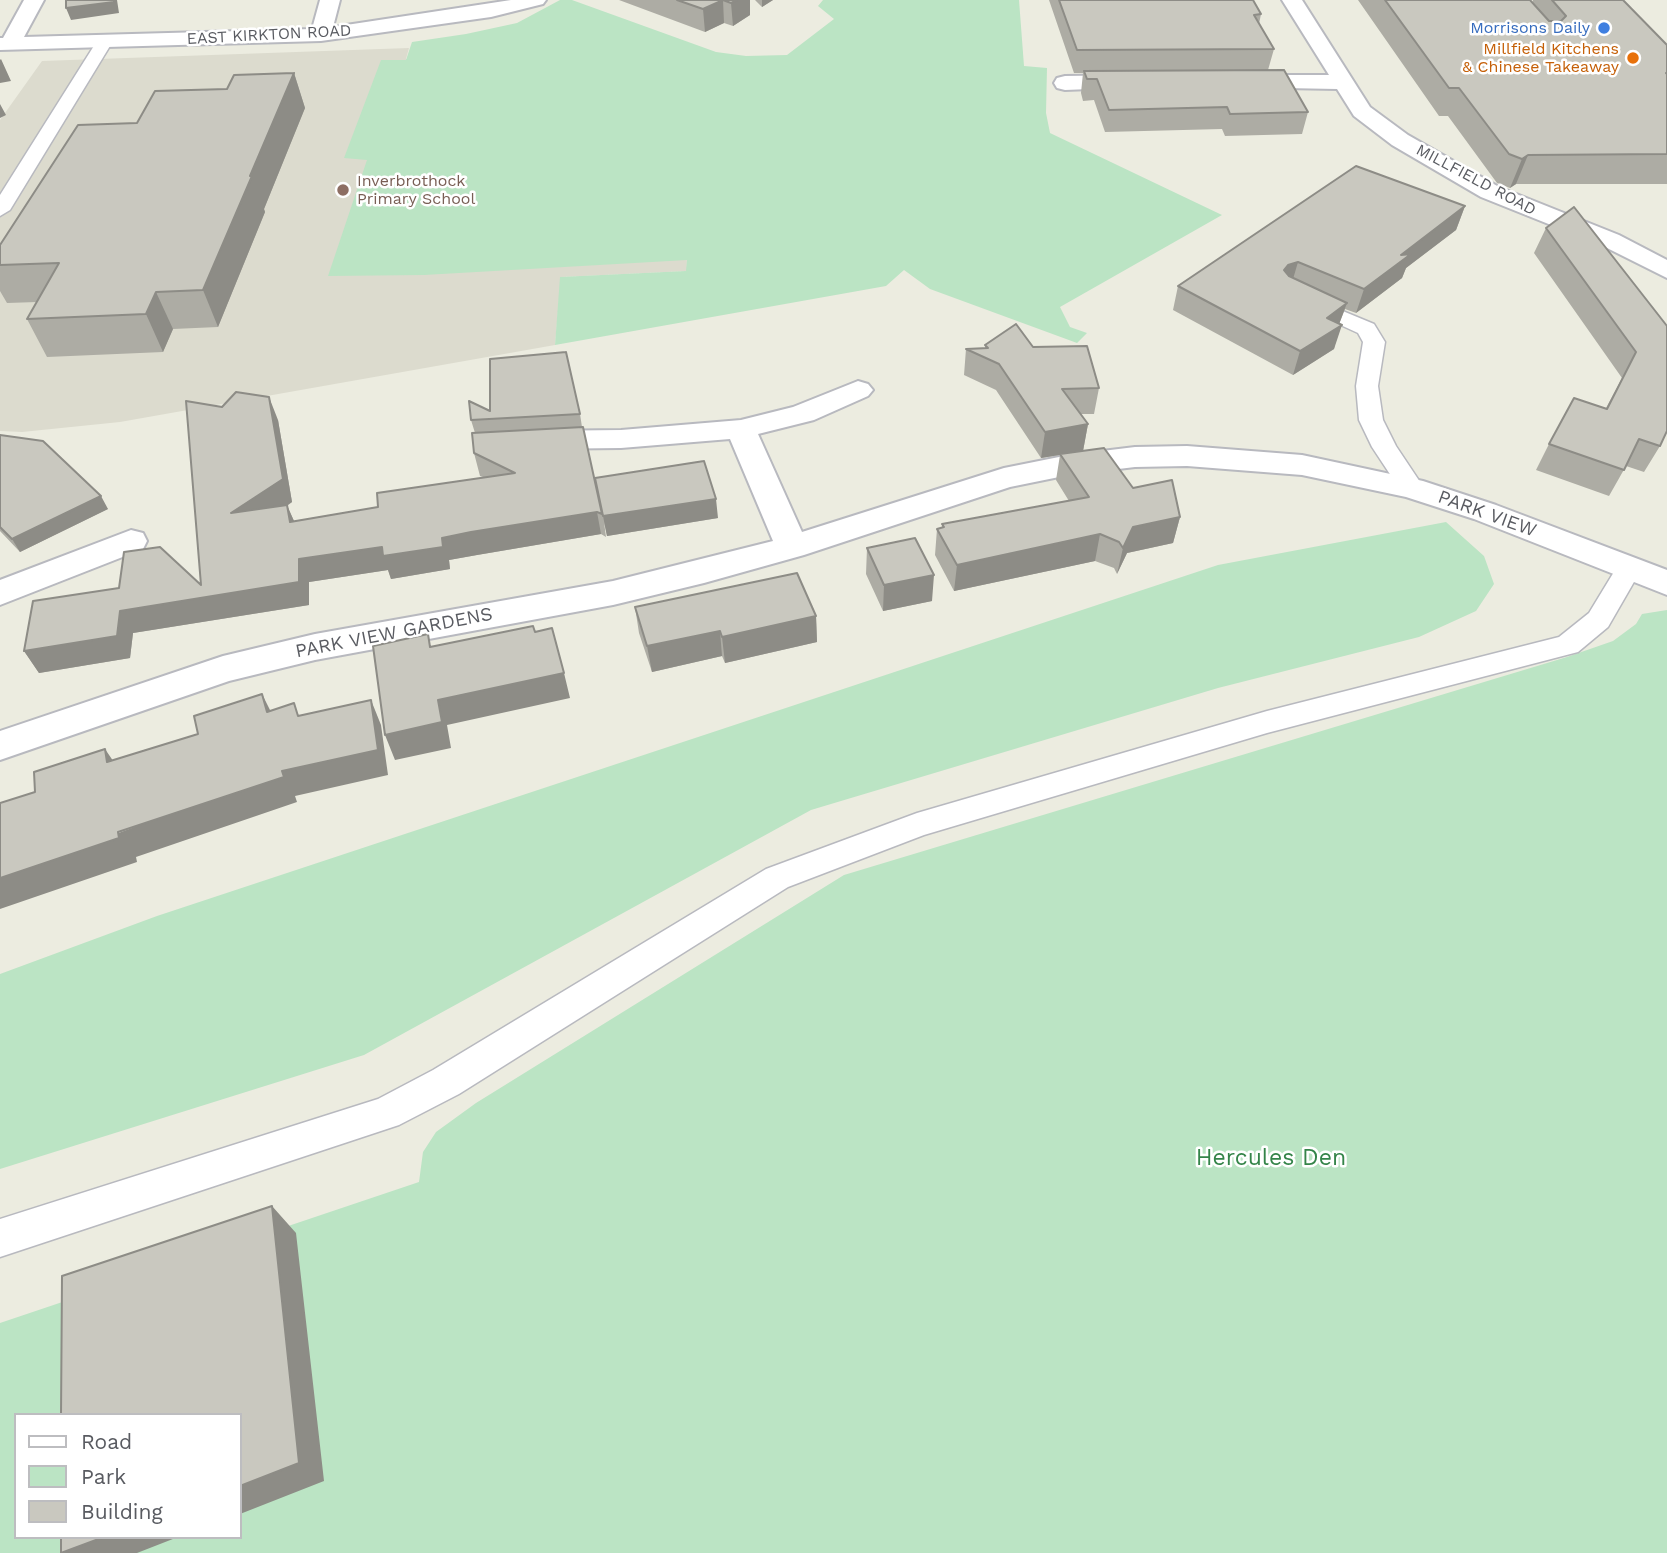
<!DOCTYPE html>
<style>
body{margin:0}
#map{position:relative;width:1667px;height:1553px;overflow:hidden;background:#ecece0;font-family:"Work Sans",sans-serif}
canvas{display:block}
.legend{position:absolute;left:14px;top:1413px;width:228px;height:126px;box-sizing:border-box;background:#fff;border:2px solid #bdbdc0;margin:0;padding:9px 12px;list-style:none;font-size:21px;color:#595b61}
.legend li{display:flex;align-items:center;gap:14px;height:35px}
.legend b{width:35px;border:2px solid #bdbdc0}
</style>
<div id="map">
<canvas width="1667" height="1553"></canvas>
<ul class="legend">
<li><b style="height:9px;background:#fff"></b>Road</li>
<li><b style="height:19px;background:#bbe4c4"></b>Park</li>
<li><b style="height:19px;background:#c9c8bf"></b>Building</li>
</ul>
</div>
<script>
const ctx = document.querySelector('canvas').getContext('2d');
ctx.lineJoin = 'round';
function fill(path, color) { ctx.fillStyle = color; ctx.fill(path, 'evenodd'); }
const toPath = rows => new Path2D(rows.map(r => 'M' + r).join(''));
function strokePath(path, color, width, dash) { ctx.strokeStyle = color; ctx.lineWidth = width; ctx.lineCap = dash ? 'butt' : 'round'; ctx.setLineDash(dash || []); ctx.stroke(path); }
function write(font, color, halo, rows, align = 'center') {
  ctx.font = font + ' "Work Sans",sans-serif'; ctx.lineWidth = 5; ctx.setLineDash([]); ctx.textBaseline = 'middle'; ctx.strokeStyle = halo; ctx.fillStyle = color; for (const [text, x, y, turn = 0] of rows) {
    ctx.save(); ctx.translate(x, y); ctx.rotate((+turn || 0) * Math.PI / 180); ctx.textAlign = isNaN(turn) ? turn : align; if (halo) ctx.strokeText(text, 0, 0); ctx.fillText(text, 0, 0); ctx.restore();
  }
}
fill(toPath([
 [409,48,406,59,685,90,687,271,561,277,555,345,120,422,22,432,0,431,0,120,42,61]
]), '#dcdbce');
fill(toPath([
 [560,0,572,0,716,52,746,56,787,55,834,19,818,6,823,0,1019,0,1024,66,1047,68,1046,113,1050,133,1222,215,1060,307,1070,327,1087,333,1077,343,930,289,904,270,886,286,555,345,560,277,686,271,687,260,424,275,328,276,367,160,344,158,381,60,406,60,412,42,466,34,517,23],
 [1446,522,1484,556,1494,584,1476,611,1419,637,1218,688,811,810,364,1055,0,1169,0,974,157,916,1218,565],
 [1667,610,1667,1553,0,1553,0,1323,419,1182,423,1152,436,1132,476,1103,844,875,1567,657,1613,641,1636,624,1642,614],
 [16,1415,240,1415,240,1537,16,1537]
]), '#bbe4c4');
const lane = toPath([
 [105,36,113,41,10,210,0,216,0,195,97,41,105,36],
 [1304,295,1374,324,1385,342,1378,386,1383,420,1396,446,1424,488,1421,494,1412,496,1403,494,1372,447,1359,420,1356,386,1363,342,1358,333,1297,305,1294,301,1297,297,1304,295],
 [1629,559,1638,562,1642,568,1608,627,1578,652,1267,733,924,835,788,887,459,1094,399,1125,0,1257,0,1219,378,1099,433,1070,766,869,917,813,1267,711,1559,637,1589,613,1620,562,1629,559]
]);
const street = toPath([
 [24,0,44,0,24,37,312,29,320,0,340,0,333,27,511,0,546,0,543,4,491,17,321,41,0,50,0,38,3,38,24,0],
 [1282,0,1302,0,1370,107,1408,135,1499,187,1619,235,1667,260,1667,278,1601,245,1481,197,1392,145,1354,116,1337,89,1230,87,1227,82,1230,77,1238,75,1329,75,1282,0],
 [1133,75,1141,77,1144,82,1141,87,1065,90,1057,88,1054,83,1057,78,1065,76,1133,75],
 [858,381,868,384,873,390,868,396,814,420,758,434,802,532,1004,468,1069,455,1135,447,1187,446,1302,455,1423,481,1496,505,1667,570,1667,595,1474,519,1406,497,1302,475,1187,466,1135,467,1069,475,1010,487,804,555,704,583,613,605,315,660,229,681,0,760,0,731,223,656,315,634,613,581,773,541,730,439,621,448,535,449,524,447,520,440,524,433,535,431,621,430,741,420,793,407,858,381],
 [131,530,143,533,147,541,143,549,0,605,0,580,131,530]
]);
strokePath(lane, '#b8b9bf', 3);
strokePath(street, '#b8b9bf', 4);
fill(lane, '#fff');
fill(street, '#fff');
fill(toPath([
 [619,0,750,0,750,15,733,26,724,23,705,32],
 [755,0,773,0,762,7],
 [1049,0,1253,0,1261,14,1259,24,1274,49,1268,70,1308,112,1302,134,1225,136,1222,129,1105,132,1094,100,1083,101,1081,93,1083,73,1074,73],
 [1358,0,1530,0,1532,3,1533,0,1623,0,1667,45,1667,184,1516,184,1510,188,1497,183,1448,116,1439,116],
 [294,73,305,108,264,209,265,212,218,327,173,329,163,352,47,357,27,319,37,302,7,303,0,291,0,245,137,123,227,89],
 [1465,206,1456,230,1406,268,1402,278,1356,313,1345,309,1339,324,1334,349,1293,375,1173,310,1178,286],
 [1546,228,1667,326,1660,446,1644,472,1626,466,1609,496,1536,470,1549,444,1606,408,1622,378,1534,253],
 [985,345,1033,347,1099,388,1094,414,1080,414,1088,424,1083,451,1133,488,1180,517,1173,543,1127,553,1117,574,1114,568,1095,561,954,591,935,555,937,529,942,528,942,524,1069,501,1056,480,1060,455,1041,458,996,390,964,375,966,349,985,348],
 [490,411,580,414,582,427,490,432,597,491,718,518,607,536,604,522,606,537,601,534,477,555,449,560,450,569,391,579,388,570,309,582,309,605,133,633,130,658,39,673,24,651,119,588,201,585,278,420,292,502,287,506,294,521,378,507,483,477,480,476,474,453,475,433,471,420],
 [0,435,108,509,20,552,0,531],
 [867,548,932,601,883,611,866,574],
 [635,607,816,616,817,642,725,663,722,656,652,672,639,633]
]), '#adaca4');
fill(toPath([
 [114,0,117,0,119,13,71,20,66,8],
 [723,0,724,23,705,32,703,9],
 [737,0,750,0,750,15,733,26,731,3],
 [762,0,773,0,762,7],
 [1,59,11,81,0,83,0,60],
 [294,73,305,108,264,209,265,212,218,327,203,290,250,176],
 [0,104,6,115,0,118],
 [1528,155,1516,184,1510,188,1522,159],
 [1465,206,1456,230,1406,268,1402,278,1356,313,1364,289,1401,255],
 [1298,262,1291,286,1284,270,1288,265],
 [156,292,173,329,163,352,146,314],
 [1347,303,1338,327,1342,325,1334,349,1293,375,1300,351,1327,318],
 [269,397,278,420,292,502,242,536,231,513],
 [1088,424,1083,451,1041,458,1045,432],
 [101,496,108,509,20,552,12,539],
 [716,499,718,518,607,536,603,516],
 [287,505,297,528,290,522],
 [597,512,601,534,477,555,449,560,450,569,391,579,388,570,309,582,309,605,133,633,130,658,39,673,24,651,120,611,299,559,442,538,471,532],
 [1180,517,1173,543,1127,553,1117,574,1123,548,1133,527],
 [1100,534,1095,561,954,591,957,565],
 [934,575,932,601,883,611,884,585],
 [816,616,817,642,725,663,722,637],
 [720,631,722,656,652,672,647,646],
 [564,673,570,698,447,725,451,748,395,760,385,735,438,700],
 [262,694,275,720,267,712],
 [371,700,381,725,388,775,295,796,297,802,136,857,137,862,0,909,0,878,282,771],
 [105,749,122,774,107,762],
 [272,1206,296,1233,324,1481,240,1514,240,1486],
 [104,1537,178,1537,137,1553,62,1553]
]), '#8d8c86');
const building = toPath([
 [66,0,114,0,114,2,66,8,66,0],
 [677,0,737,0,731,3,723,0,703,9,677,0],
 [1059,0,1253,0,1261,14,1254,15,1274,49,1077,50,1059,0],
 [1385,0,1530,0,1549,21,1561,21,1566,16,1552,0,1623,0,1667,45,1667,73,1666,73,1667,74,1667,154,1528,155,1522,159,1509,154,1459,88,1449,88,1385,0],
 [1284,70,1308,112,1230,114,1227,107,1109,110,1097,79,1087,79,1084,71,1284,70],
 [294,73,250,176,252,176,203,290,156,292,146,314,27,319,59,263,0,265,0,245,78,125,137,123,155,91,227,89,234,75,294,73],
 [1356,166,1465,206,1401,255,1411,254,1364,289,1298,262,1288,265,1284,270,1289,276,1347,303,1327,318,1342,325,1300,351,1178,286,1356,166],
 [1574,207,1667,326,1667,431,1660,446,1639,439,1624,470,1549,444,1574,398,1607,409,1636,352,1546,228,1574,207],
 [1016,324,1033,347,1087,346,1099,388,1062,389,1088,424,1045,432,999,364,966,349,988,348,985,345,1016,324],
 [566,352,580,414,471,420,469,401,490,411,490,359,566,352],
 [236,392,269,397,283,479,231,513,287,505,290,522,378,507,377,493,515,473,474,453,472,433,583,427,602,514,597,512,471,532,442,538,443,547,383,556,382,547,299,559,299,582,120,611,117,636,24,651,33,601,119,588,124,552,160,547,201,585,186,401,222,407,236,392],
 [0,435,43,441,101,496,12,539,0,527,0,435],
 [1104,448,1133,488,1172,480,1180,517,1133,527,1123,548,1119,542,1100,534,957,565,937,529,944,527,942,524,1089,497,1060,454,1104,448],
 [704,461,716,499,603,516,595,478,704,461],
 [915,538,934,575,884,585,867,548,915,538],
 [797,573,816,616,722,637,720,631,647,646,635,607,797,573],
 [533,626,535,632,552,628,564,673,438,700,442,722,385,735,373,646,428,634,430,647,533,626],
 [262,694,267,712,294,703,298,716,371,700,378,750,282,771,284,777,118,832,119,838,0,878,0,803,35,792,34,772,105,749,107,762,198,734,194,716,262,694],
 [272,1206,299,1463,240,1486,240,1415,61,1415,62,1276,272,1206],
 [61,1537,104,1537,61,1553,61,1537]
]);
fill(building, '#c9c8bf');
strokePath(building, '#8d8c86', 2);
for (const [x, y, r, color] of [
 [1604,28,7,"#3f7fe0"],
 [1633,58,7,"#e8710a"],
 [343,190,7,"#8d6e63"]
]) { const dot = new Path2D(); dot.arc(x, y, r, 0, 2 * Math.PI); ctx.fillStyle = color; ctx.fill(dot); strokePath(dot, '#fff', 2.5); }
write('16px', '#366cbe', '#fff', [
 ["Morrisons Daily",1590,28]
], 'right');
write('16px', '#595b61', '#fff', [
 ["EAST KIRKTON ROAD",269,35,-3],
 ["MILLFIELD ROAD",1476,180,28]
]);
write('16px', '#c56008', '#fff', [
 ["Millfield Kitchens",1619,49],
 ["& Chinese Takeaway",1619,67]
], 'right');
write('16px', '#785e54', '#fff', [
 ["Inverbrothock",357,181],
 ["Primary School",357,199]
], 'left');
write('19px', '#595b61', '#fff', [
 ["PARK VIEW",1487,514,20],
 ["PARK VIEW GARDENS",394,633,-11]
]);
write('23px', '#348449', '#fff', [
 ["Hercules Den",1271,1158]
]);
</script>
